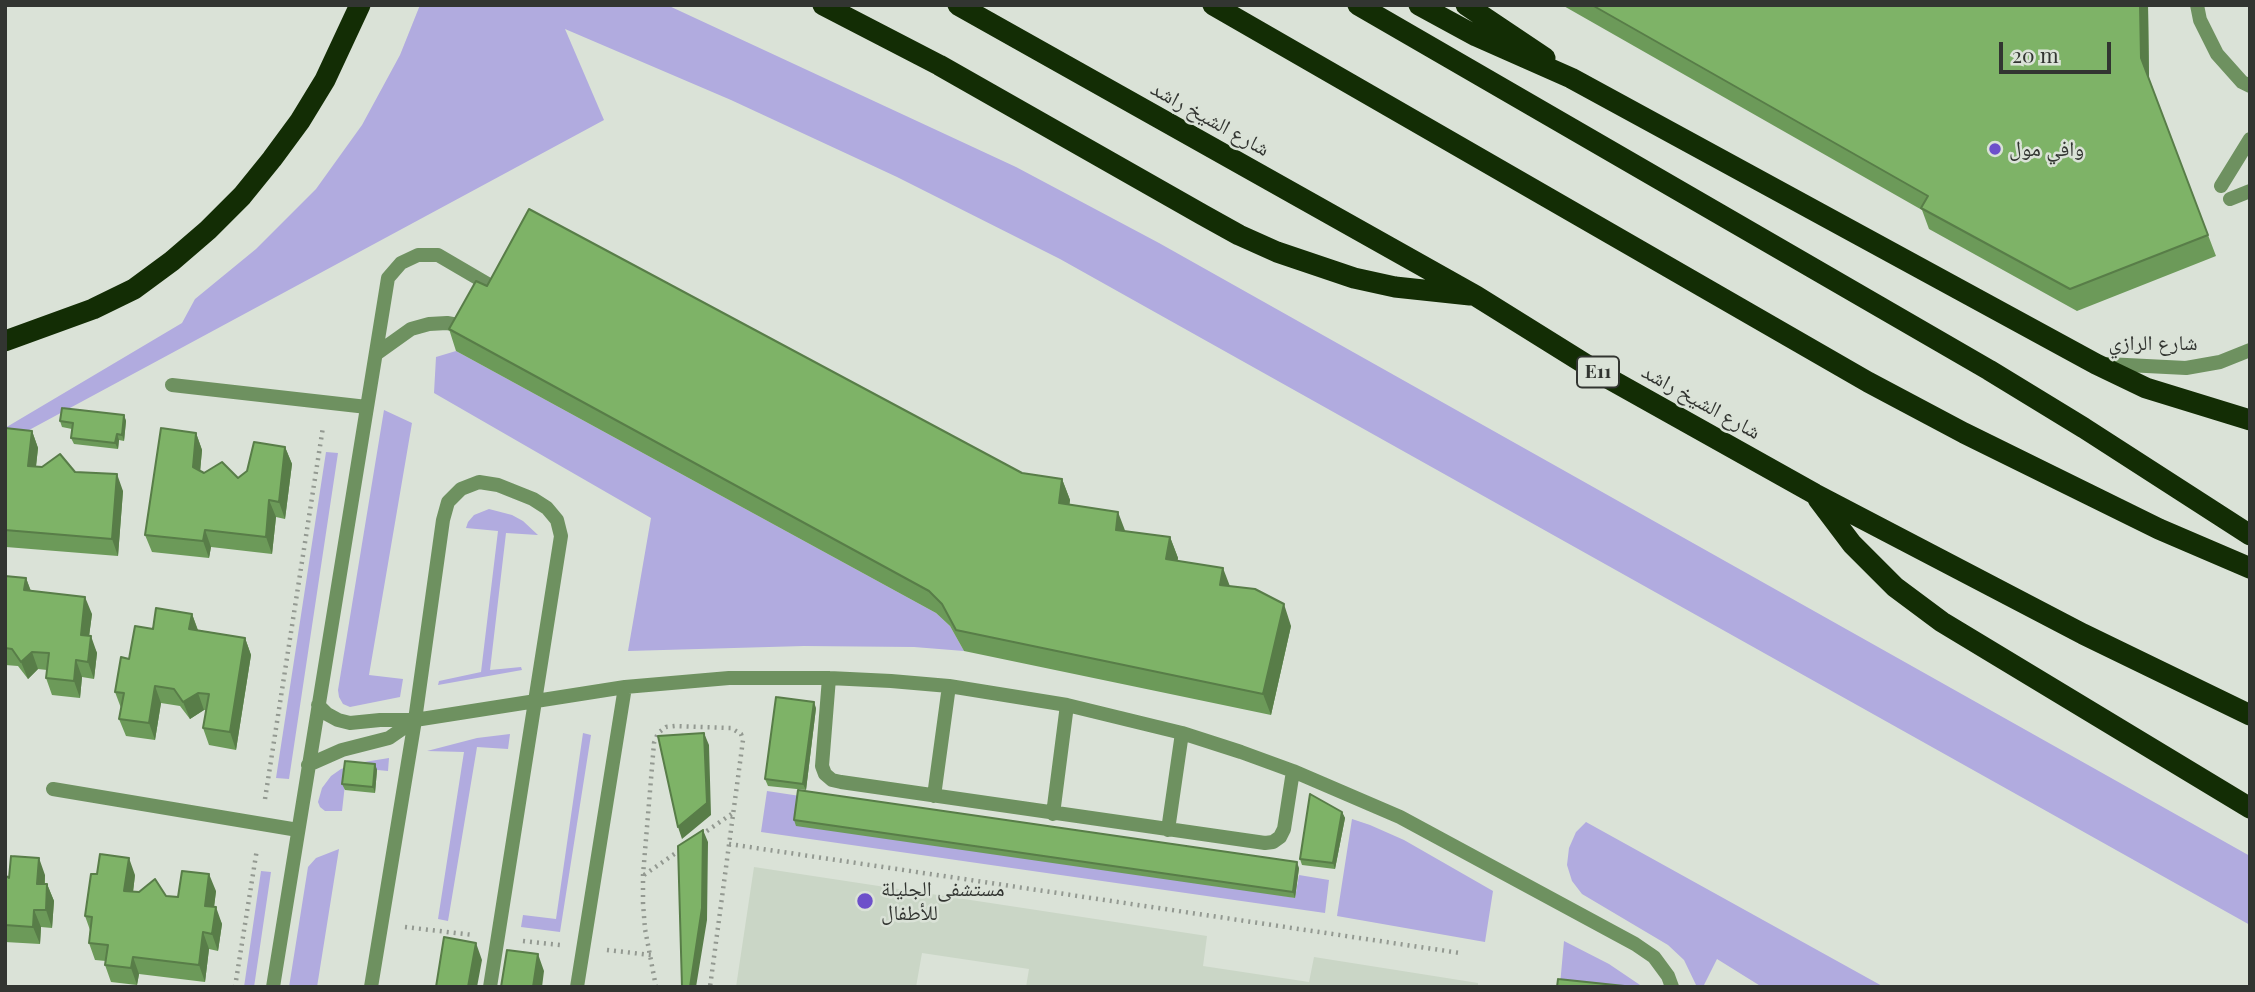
<!DOCTYPE html>
<meta charset="utf-8">
<style>
body{margin:0}
#map{position:relative;width:2255px;height:992px;overflow:hidden;background:#dae2d7;font-family:"Playfair Display",serif}
canvas{display:block}
.frame{position:absolute;inset:0;border:7px solid #323531;pointer-events:none}
.scale{position:absolute;left:1999px;top:42px;width:112px;height:32px;box-sizing:border-box;border:4px solid #323531;border-top:0;padding-left:9px;font-size:21px;line-height:24px;white-space:nowrap;color:#323531;-webkit-text-stroke:5px #dae2d7;paint-order:stroke}
</style>
<div id="map">
<canvas width="2255" height="992"></canvas>
<div class="frame"></div>
<div class="scale">20 m</div>
</div>
<script>
const ctx = document.querySelector('canvas').getContext('2d');
ctx.lineJoin = 'round';
function fill(path, color) { ctx.fillStyle = color; ctx.fill(path, 'evenodd'); }
const toPath = rows => new Path2D(rows.map(r => 'M' + r).join(''));
function strokePath(path, color, width, dash) { ctx.strokeStyle = color; ctx.lineWidth = width; ctx.lineCap = dash ? 'butt' : 'round'; ctx.setLineDash(dash || []); ctx.stroke(path); }
function write(font, color, halo, rows, align = 'center') {
  ctx.font = font + ' "Playfair Display","Noto Naskh Arabic",serif'; ctx.lineWidth = 5; ctx.setLineDash([]); ctx.textBaseline = 'middle'; ctx.strokeStyle = halo; ctx.fillStyle = color; for (const [text, x, y, turn = 0] of rows) {
    ctx.save(); ctx.translate(x, y); ctx.rotate((+turn || 0) * Math.PI / 180); ctx.textAlign = isNaN(turn) ? turn : align; if (halo) ctx.strokeText(text, 0, 0); ctx.fillText(text, 0, 0); ctx.restore();
  }
}
fill(toPath([
 [754,867,1207,936,1203,966,1309,982,1314,957,1478,983,1478,987,1026,987,1029,969,922,953,916,987,736,987]
]), '#cad6c6');
fill(toPath([
 [420,5,667,5,1016,167,1159,243,2250,856,2250,925,1060,259,897,177,731,100,565,29,604,120,5,443,5,428,182,323,195,299,256,249,316,189,362,125,400,55],
 [456,351,936,613,950,626,964,651,914,647,804,646,628,651,651,518,434,393,436,357],
 [384,410,412,423,369,675,403,679,400,697,350,707,343,704,339,697,338,690],
 [326,452,338,453,289,779,276,778],
 [489,509,512,515,523,521,538,535,506,533,490,670,521,667,522,670,438,685,439,681,481,672,498,531,466,528,468,522,474,515],
 [583,733,591,735,560,932,521,927,523,915,556,919],
 [510,734,508,749,477,747,448,921,438,919,464,752,427,751,477,738],
 [389,758,388,771,347,767,342,811,325,811,320,807,318,802,322,788,331,776,341,769,358,763],
 [767,791,800,796,1295,898,1299,875,1329,880,1325,913,761,832],
 [1352,819,1370,825,1404,840,1493,891,1485,942,1337,916],
 [1586,822,1884,987,1762,987,1717,959,1703,987,1697,987,1684,960,1668,945,1582,894,1572,881,1567,865,1569,848,1576,832],
 [339,849,317,987,289,987,308,867,316,858],
 [261,871,271,872,254,987,244,987],
 [1564,941,1609,964,1643,987,1560,985]
]), '#b1abdf');
strokePath(toPath([
 [265,799,323,427],
 [701,835,733,813],
 [729,844,1460,953],
 [644,875,683,848],
 [405,927,473,935],
 [523,941,560,945],
 [607,950,651,955],
 [235,987,257,849],
 [656,987,645,929,643,903,643,875,654,743,658,733,666,727,675,726,731,728,741,734,743,740,710,987]
]), '#939991', 4.5, [2, 5]);
strokePath(toPath([
 [2197,5,2200,20,2217,54,2242,82,2250,86],
 [2221,186,2250,139],
 [2230,199,2250,191],
 [376,354,411,329,429,324,447,323,469,327],
 [172,385,367,407],
 [829,678,822,766,825,774,832,780,841,782,1265,843,1273,842,1280,837,1284,829,1293,771],
 [318,705,327,714,338,720,350,723,380,720,415,720,625,687,729,678,829,678,891,681,949,686,1067,705,1182,733,1241,752,1293,771,1400,817,1635,944,1654,957,1668,976,1672,987],
 [308,765,342,750,389,738,415,720],
 [53,789,298,830],
 [934,796,949,686],
 [1053,814,1067,705],
 [1168,830,1182,733],
 [273,987,388,278,401,263,418,255,438,255,503,293],
 [371,987,415,720,443,520,448,502,461,489,479,482,498,485,533,499,547,508,557,520,561,536,490,987],
 [577,987,625,687]
]), '#6e9160', 14);
strokePath(toPath([
 [2107,364,2186,368,2220,362,2250,350]
]), '#6e9160', 14);
strokePath(toPath([
 [823,5,939,65,1203,215,1239,235,1277,252,1354,278,1395,287,1470,295],
 [958,5,1476,296,1606,377,1815,494,2083,634,2250,715],
 [1213,5,1868,382,1964,433,2159,529,2250,568],
 [1358,5,1989,370,2084,428,2250,535],
 [1419,5,1476,36,1571,78,2096,364,2146,388,2250,420],
 [1466,5,1545,58],
 [5,341,93,309,134,289,172,261,208,230,242,196,272,159,300,121,325,80,360,5],
 [1818,499,1852,544,1895,587,1942,622,2250,808]
]), '#132d05', 21);
fill(toPath([
 [1562,5,2148,5,2149,79,2216,256,2077,311,1929,229,1922,210],
 [487,286,1022,473,1062,479,1070,500,1069,505,1125,531,1170,537,1178,558,1177,561,1230,586,1291,626,1271,715,964,651,950,626,936,613,456,351,449,329],
 [124,415,126,421,124,441,119,440,118,449,74,444,71,438,72,429,62,427,60,421],
 [5,428,32,431,38,448,36,467,75,472,123,491,118,556,6,547],
 [196,433,202,450,200,471,204,473,238,478,285,447,292,464,285,519,276,517,272,554,211,547,209,558,152,552,145,535],
 [5,576,26,578,31,591,92,614,89,636,97,653,94,679,82,677,80,698,52,695,46,678,47,670,38,669,28,679,18,666,5,665],
 [192,614,198,630,245,638,251,655,236,750,209,745,203,728,206,710,204,710,190,719,180,706,161,703,155,740,126,736,119,719,121,708,115,692,129,659,153,629],
 [816,708,806,790,768,786,765,779],
 [375,764,377,770,375,793,345,790,342,784],
 [1342,812,1345,818,1335,869,1302,865,1300,859],
 [794,820,1299,868,1295,898,796,826],
 [5,875,9,878,45,875,45,884,47,884,54,901,52,928,41,927,40,944,5,942],
 [135,875,133,892,178,897,216,891,214,907,222,924,218,951,209,949,205,982,139,974,137,985,111,982,105,965,106,961,95,960,89,943,90,930,85,916]
]), '#6c9a59');
fill(toPath([
 [2140,5,2148,5,2149,80,2141,58],
 [124,415,126,421,124,441,122,435],
 [32,431,38,448,34,483,28,466],
 [196,433,202,450,199,484,193,467],
 [117,434,119,440,118,449,115,443],
 [285,447,292,464,285,519,279,502],
 [117,474,123,491,118,556,112,539],
 [1062,479,1070,500,1067,525,1059,503],
 [269,500,276,517,272,554,266,537],
 [1118,512,1126,533,1116,530],
 [205,530,211,547,209,558,203,541],
 [1170,537,1178,558,1174,581,1166,559],
 [1223,568,1231,589,1220,585],
 [26,578,32,595,24,590],
 [85,597,92,614,87,652,81,635],
 [1284,604,1291,626,1271,715,1263,694],
 [192,614,198,631,189,629],
 [91,636,97,653,94,679,88,662],
 [245,638,251,655,236,750,230,732],
 [32,652,38,669,28,679,21,662],
 [76,660,82,677,80,698,74,681],
 [155,686,161,703,155,740,149,723],
 [198,693,204,710,190,719,183,702],
 [814,702,816,708,806,790,803,784],
 [704,733,709,745,711,815,682,839,678,827],
 [375,764,377,770,375,793,373,787],
 [1342,812,1345,818,1335,869,1333,863],
 [703,830,708,842,707,920,696,987,690,987],
 [39,858,45,875,43,901,37,884],
 [129,858,135,875,131,908,124,891],
 [1297,862,1299,868,1295,898,1293,892],
 [209,874,216,891,212,923,205,906],
 [47,884,54,901,52,928,46,910],
 [216,907,222,924,218,951,212,934],
 [34,910,41,927,40,944,33,927],
 [203,932,209,949,205,982,199,965],
 [476,943,482,960,477,987,468,987],
 [538,954,544,971,542,987,533,987],
 [133,957,139,974,137,985,131,968]
]), '#587d48');
const building = toPath([
 [1592,5,2140,5,2141,58,2208,235,2070,289,1921,208,1928,196,1592,5],
 [529,209,1022,473,1062,479,1059,503,1118,512,1116,530,1170,537,1166,559,1223,568,1220,585,1255,589,1284,604,1263,694,956,630,942,604,929,591,449,329,476,281,487,286,529,209],
 [62,408,124,415,122,435,117,434,115,443,71,438,73,423,60,421,62,408],
 [5,428,32,431,28,466,42,467,60,454,75,472,117,474,112,539,5,530,5,428],
 [161,428,196,433,193,467,204,473,222,462,238,478,247,471,254,442,285,447,279,502,269,500,266,537,205,530,203,541,145,535,161,428],
 [5,576,26,578,24,590,85,597,81,635,91,636,88,662,76,660,74,681,46,678,49,653,32,652,21,662,12,649,5,648,5,576],
 [156,608,192,614,189,629,245,638,230,732,203,728,209,694,198,693,183,702,174,689,155,686,149,723,119,719,124,693,115,692,121,657,129,659,135,626,153,629,156,608],
 [776,697,814,702,803,784,765,779,776,697],
 [704,733,707,803,678,827,658,736,704,733],
 [345,761,375,764,373,787,342,784,345,761],
 [798,790,1297,862,1293,892,794,820,798,790],
 [1310,794,1342,812,1333,863,1300,859,1310,794],
 [703,830,702,908,690,987,682,987,678,846,703,830],
 [100,854,129,858,124,891,139,892,155,879,166,896,178,897,182,871,209,874,205,906,216,907,212,934,203,932,199,965,133,957,131,968,105,965,108,945,89,943,92,917,85,916,91,874,97,874,100,854],
 [11,856,39,858,37,884,47,884,46,910,34,910,33,927,5,925,5,875,9,878,11,856],
 [444,937,476,943,468,987,436,987,444,937],
 [507,950,538,954,533,987,501,987,507,950],
 [1558,979,1634,987,1557,987,1558,979]
]);
fill(building, '#7eb367');
strokePath(building, '#587d48', 2);
for (const [x, y, r, color] of [
 [1995,149,7,"#6d50ca"],
 [865,901,9,"#6d50ca"]
]) { const dot = new Path2D(); dot.arc(x, y, r, 0, 2 * Math.PI); ctx.fillStyle = color; ctx.fill(dot); strokePath(dot, '#dae2d7', 2.5); }
for (const [x, y, w] of [
 [1598,372,42]
]) { const box = new Path2D(); box.roundRect(x - w / 2, y - 15.5, w, 31, 5); ctx.fillStyle = '#dae2d7'; ctx.fill(box); strokePath(box, '#323531', 2); }
write('bold 19px', '#323531', null, [
 ["E11",1598,372]
]);
write('21px', '#323531', '#dae2d7', [
 ["شارع الشيخ راشد",1210,119,29],
 ["شارع الرازي",2153,343],
 ["شارع الشيخ راشد",1701,402,29]
]);
write('21px', '#323531', '#dae2d7', [
 ["وافي مول",2009,149],
 ["مستشفى الجليلة",881,889],
 ["للأطفال",881,913]
], 'left');
</script>
